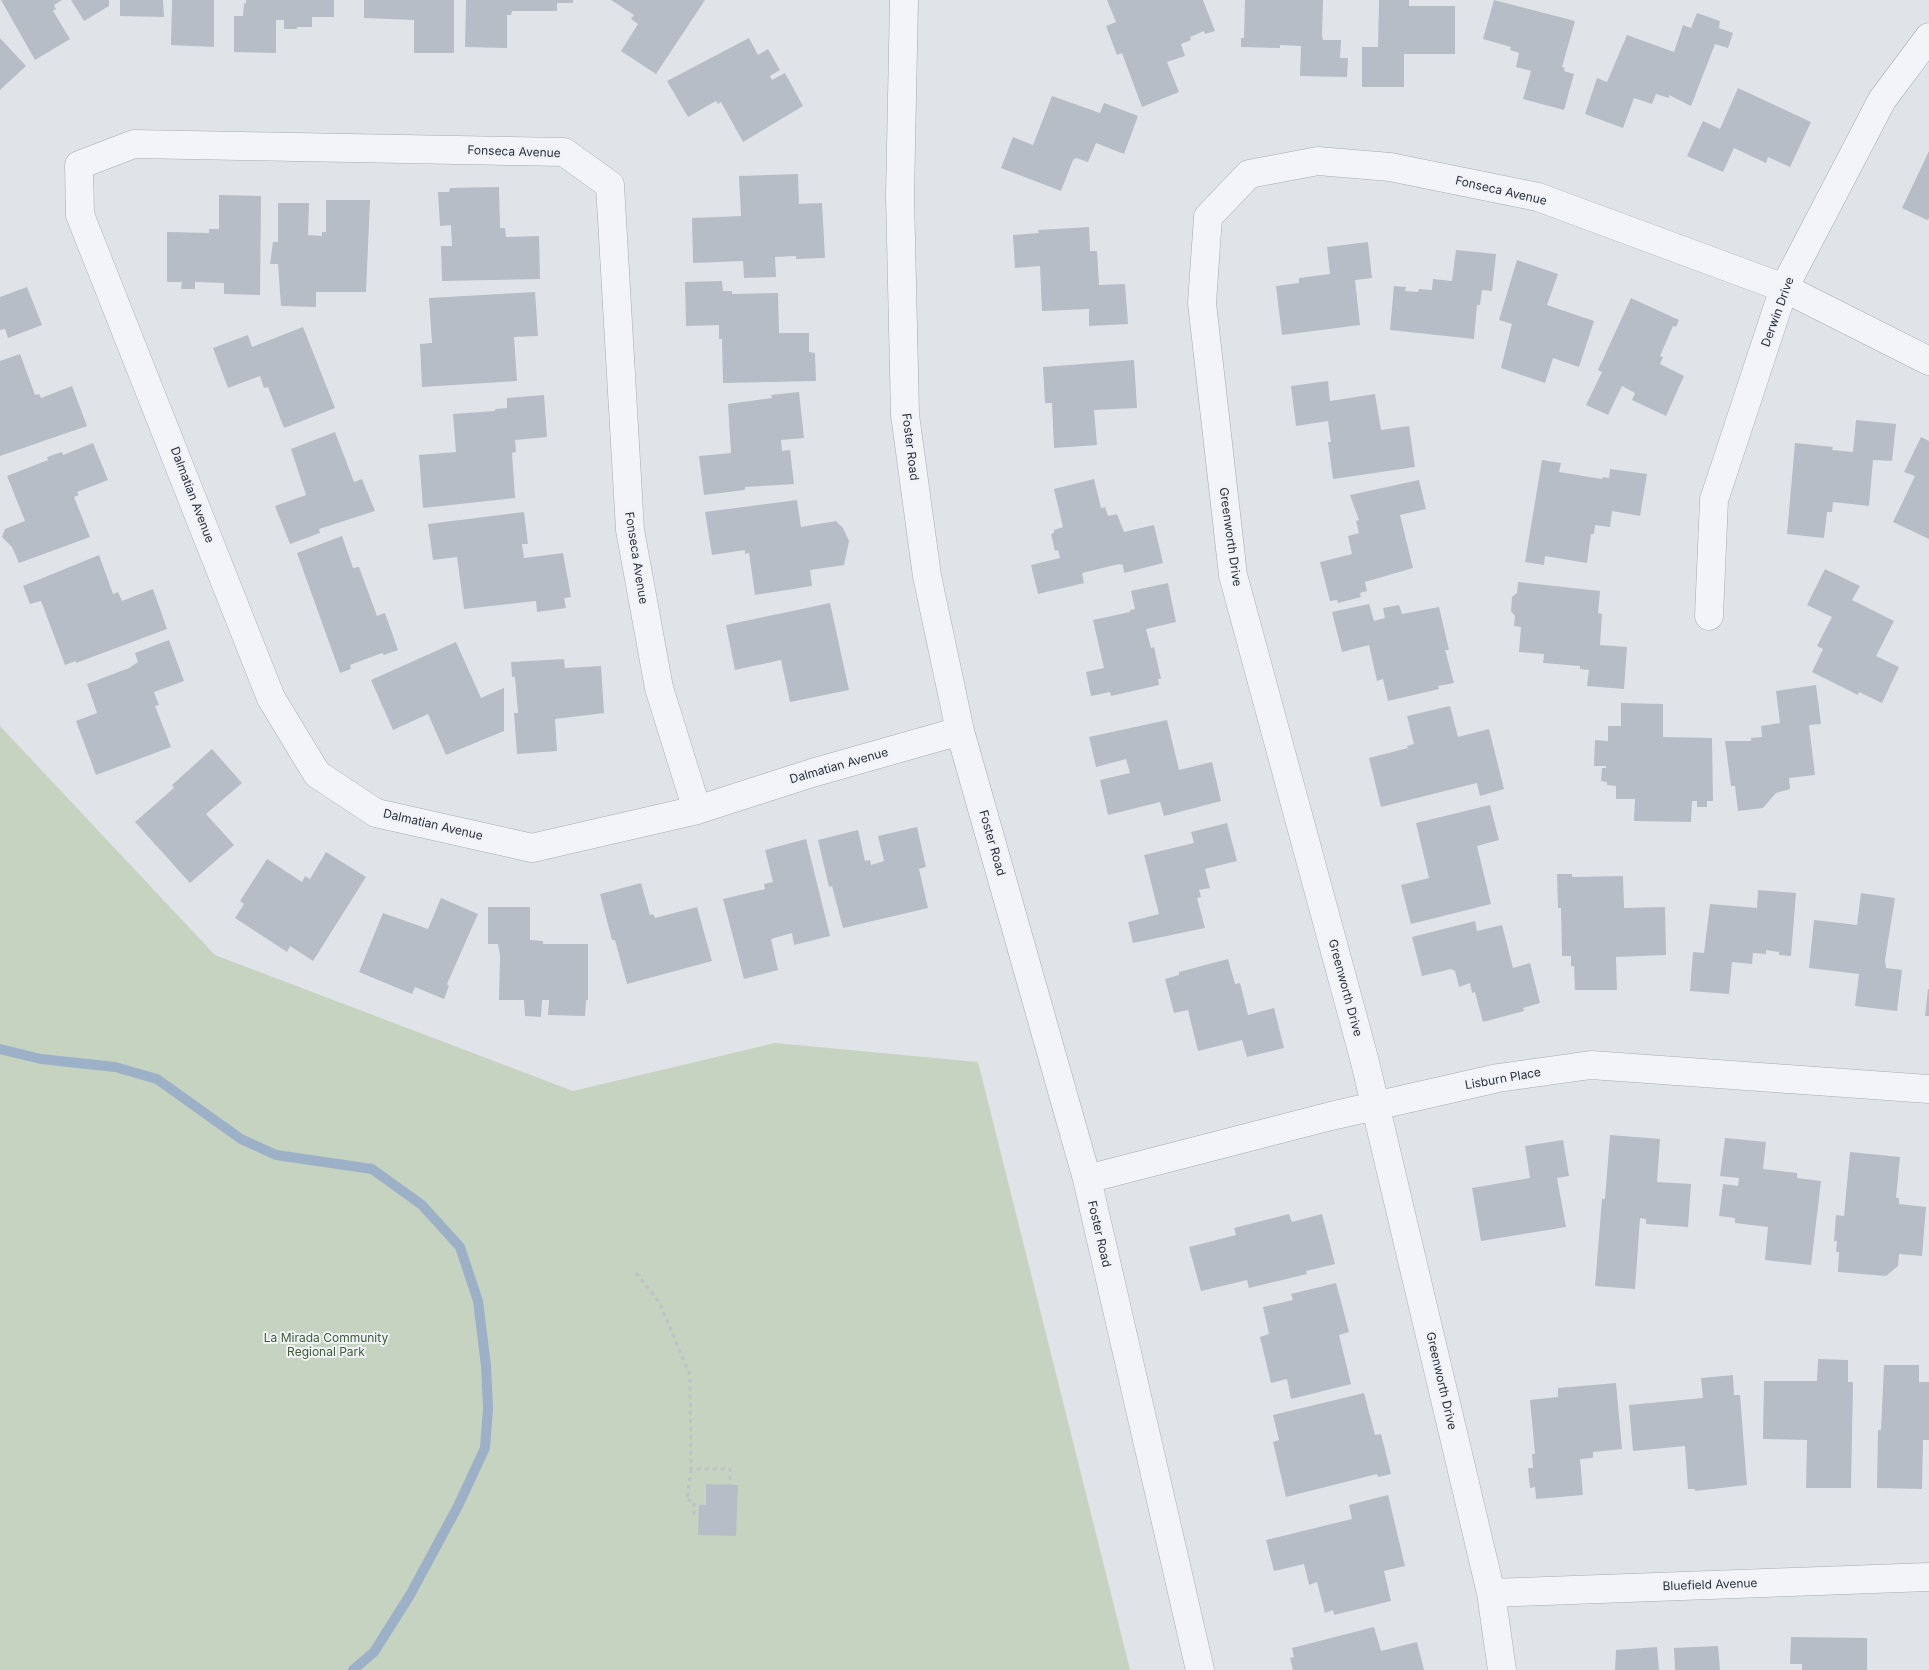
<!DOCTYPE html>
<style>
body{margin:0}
canvas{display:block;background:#e0e4e9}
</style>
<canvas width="1929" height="1670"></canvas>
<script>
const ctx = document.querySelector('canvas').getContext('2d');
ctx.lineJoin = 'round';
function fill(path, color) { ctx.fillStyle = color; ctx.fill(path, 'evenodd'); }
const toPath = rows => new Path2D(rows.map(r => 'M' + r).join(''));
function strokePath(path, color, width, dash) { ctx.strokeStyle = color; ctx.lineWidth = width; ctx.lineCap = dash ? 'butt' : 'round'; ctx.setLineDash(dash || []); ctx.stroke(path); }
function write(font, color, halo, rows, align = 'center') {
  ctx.font = font + ' Inter,sans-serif'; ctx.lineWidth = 4; ctx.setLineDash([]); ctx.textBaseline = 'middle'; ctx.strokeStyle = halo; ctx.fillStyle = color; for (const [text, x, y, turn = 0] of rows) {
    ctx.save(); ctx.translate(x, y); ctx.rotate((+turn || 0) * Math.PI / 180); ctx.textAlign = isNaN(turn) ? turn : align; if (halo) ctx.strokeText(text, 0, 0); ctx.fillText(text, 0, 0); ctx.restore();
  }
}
fill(toPath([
 [0,726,215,955,573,1091,775,1043,978,1062,1130,1670,0,1670]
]), '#c6d3c1');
strokePath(toPath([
 [0,1049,41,1059,115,1067,157,1079,241,1139,276,1155,372,1169,422,1205,460,1247,478,1301,486,1366,488,1409,485,1448,458,1506,410,1595,374,1652,353,1670]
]), '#9cb1c8', 10);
fill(toPath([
 [1,0,62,0,54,5,56,9,53,11,70,39,35,60],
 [71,0,109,0,109,6,84,21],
 [120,0,163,0,164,17,120,16],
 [172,0,214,0,214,47,171,45],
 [246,0,334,0,334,17,312,17,312,27,297,27,297,29,284,29,284,20,276,20,276,53,234,52,234,16,243,16,244,3,246,4],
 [364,0,454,0,454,53,414,53,414,20,364,18],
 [466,0,573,0,573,3,557,3,557,11,512,11,511,15,507,15,507,48,465,47],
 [611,0,705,0,656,74,621,51,638,24,631,19,634,15],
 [1107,0,1203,0,1215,31,1205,34,1204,31,1190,37,1191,40,1181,44,1185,56,1167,62,1179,92,1142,107,1122,53,1117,55,1106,26,1116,22],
 [1245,0,1323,0,1322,36,1323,40,1341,40,1340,58,1348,58,1347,77,1300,76,1301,46,1280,45,1280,48,1241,47,1241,38,1244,38],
 [1379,0,1409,0,1409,6,1455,6,1455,54,1404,54,1404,87,1362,87,1362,47,1378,47],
 [1494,0,1575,21,1562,67,1565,68,1564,71,1574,74,1564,110,1523,99,1531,71,1516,67,1519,53,1510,50,1511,47,1483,39],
 [1697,13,1720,21,1719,28,1733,33,1728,48,1715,44,1691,106,1669,95,1669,98,1656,94,1652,104,1634,98,1623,128,1585,114,1597,78,1607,82,1627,35,1674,52,1683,25,1691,28],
 [0,38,26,66,0,90],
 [749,38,758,55,768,49,780,70,770,76,772,80,785,73,803,106,743,142,721,102,718,104,716,101,688,117,667,81],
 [1738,88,1811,122,1790,167,1768,157,1766,163,1734,148,1723,172,1687,156,1703,121,1720,129],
 [1052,96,1100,113,1104,103,1138,116,1124,154,1096,143,1088,162,1076,158,1073,160,1061,191,1001,168,1013,137,1033,145],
 [1929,151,1929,219,1927,220,1902,208],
 [798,174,799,204,822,203,825,258,796,259,796,256,775,257,776,277,744,278,743,261,693,263,692,218,741,216,739,176],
 [499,187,500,228,505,228,506,237,539,236,540,279,442,281,441,246,452,246,451,225,440,226,438,192,449,192,450,188],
 [219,195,261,196,260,295,224,294,224,283,195,282,195,289,181,289,182,282,167,282,167,232,209,233,209,229,219,229],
 [326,200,370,200,366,292,316,292,316,307,281,306,278,264,270,264,273,242,278,242,278,203,309,203,308,235,322,236,322,232,326,232],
 [1089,227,1090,251,1097,251,1099,285,1125,284,1128,324,1089,326,1089,309,1042,311,1040,266,1015,268,1013,235,1039,233,1038,230],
 [1368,242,1372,278,1355,280,1360,325,1282,335,1276,286,1299,283,1299,278,1330,274,1327,247],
 [1456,250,1496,254,1492,291,1482,290,1480,305,1477,305,1474,339,1390,330,1394,286,1406,287,1405,291,1418,292,1419,289,1432,290,1433,279,1452,281],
 [1517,260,1558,274,1547,305,1594,321,1579,367,1553,358,1545,383,1501,368,1512,324,1499,320],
 [722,281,723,291,732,291,732,294,778,293,779,333,809,333,809,352,815,353,816,381,723,383,722,339,719,339,719,325,686,326,685,282],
 [27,287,42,325,8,338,5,329,0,330,0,297],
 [535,292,538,336,514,337,517,381,422,387,420,344,432,343,429,298],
 [1631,298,1679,320,1676,327,1673,326,1660,356,1663,357,1660,364,1684,376,1666,416,1632,400,1635,393,1622,386,1608,415,1586,405,1602,372,1598,370],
 [303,327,335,408,284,428,268,387,264,388,260,376,228,388,213,348,248,335,252,347],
 [20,354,35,395,39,394,41,398,72,386,87,426,0,456,0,361],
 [1134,360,1137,408,1094,410,1097,445,1054,448,1052,403,1045,403,1043,367],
 [1328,381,1330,401,1375,394,1381,430,1409,426,1415,467,1333,479,1328,442,1331,442,1328,421,1296,426,1291,386],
 [799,392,804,438,781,440,782,451,790,450,794,484,745,487,745,490,704,495,699,456,731,453,728,404,772,398,771,395],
 [544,395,547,437,515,440,516,452,512,453,515,498,423,508,419,455,456,452,453,414,495,411,495,409,507,408,507,398],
 [1856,420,1896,424,1892,461,1873,460,1869,506,1833,502,1832,512,1827,512,1824,538,1787,534,1795,443,1833,447,1832,450,1853,452],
 [335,432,354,482,362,479,375,511,319,529,320,533,290,544,275,506,306,495,291,449],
 [1921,437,1929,441,1929,539,1893,522,1915,476,1904,472],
 [93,443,108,480,77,492,79,495,74,497,90,537,19,563,12,547,2,537,5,529,25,521,7,476,48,460,47,457,62,452,63,455],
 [1542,460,1561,463,1559,472,1602,479,1603,477,1609,478,1610,469,1647,474,1640,516,1612,511,1610,527,1595,525,1594,534,1591,534,1587,563,1545,556,1544,565,1525,562],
 [1094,479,1101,508,1105,507,1108,516,1117,514,1124,532,1154,525,1163,563,1124,573,1123,565,1119,564,1082,573,1084,583,1038,594,1031,565,1060,558,1058,550,1055,551,1051,534,1054,533,1054,530,1063,527,1054,489],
 [1419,480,1426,509,1400,515,1413,568,1365,582,1367,591,1360,593,1361,597,1338,603,1337,600,1330,601,1320,562,1352,554,1348,536,1359,533,1356,521,1359,520,1350,495],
 [797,500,801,527,836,521,843,528,849,541,844,565,810,570,812,586,755,595,749,553,745,554,745,550,712,555,705,512],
 [524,512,528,544,522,544,524,558,563,553,571,597,564,598,566,608,537,612,536,601,464,609,457,557,433,560,428,524],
 [342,536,353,568,359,567,377,616,385,613,398,650,384,655,382,653,350,665,351,669,340,673,297,553],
 [99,555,113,594,118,592,122,601,153,589,167,629,76,663,76,661,65,665,41,601,30,604,23,586],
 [1825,569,1860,586,1852,600,1894,621,1876,656,1899,667,1882,703,1859,692,1858,695,1812,672,1823,649,1817,646,1832,617,1807,605],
 [1518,582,1600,591,1598,613,1602,614,1600,645,1627,647,1624,689,1587,686,1589,670,1580,669,1580,666,1543,663,1544,654,1519,652,1521,627,1514,626,1515,616,1511,611,1512,597,1517,593],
 [1168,583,1176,622,1146,629,1151,648,1154,647,1161,679,1158,679,1159,685,1111,696,1110,692,1091,696,1086,672,1104,668,1093,620,1130,612,1130,610,1135,609,1131,591],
 [830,603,849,690,790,702,781,660,735,670,726,625],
 [1369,604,1374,621,1385,618,1383,608,1399,605,1402,614,1439,607,1449,650,1445,650,1454,683,1438,686,1439,689,1388,701,1383,679,1377,681,1369,645,1342,652,1332,612],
 [169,640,184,681,154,692,159,705,155,706,171,747,96,775,76,721,97,713,87,684,129,668,138,662,135,653],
 [456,642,481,698,504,688,504,731,446,755,428,714,393,730,371,680],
 [564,659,565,668,601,666,604,713,555,719,557,751,517,754,514,713,518,713,515,677,512,677,511,662],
 [1816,685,1821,724,1809,725,1815,775,1789,778,1790,789,1776,793,1763,808,1738,811,1735,786,1731,786,1725,741,1751,741,1751,738,1762,737,1761,726,1780,723,1776,691],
 [1621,703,1663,704,1663,737,1712,738,1713,801,1707,801,1707,807,1697,807,1697,801,1692,801,1691,822,1634,821,1635,799,1616,799,1616,786,1607,785,1607,782,1601,781,1602,768,1606,768,1606,766,1594,766,1595,740,1608,741,1608,726,1621,726],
 [1450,706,1458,737,1489,729,1504,789,1480,796,1477,783,1381,807,1369,758,1408,748,1407,746,1414,744,1407,716],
 [1167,720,1179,770,1212,762,1221,801,1164,816,1160,802,1108,815,1100,780,1130,773,1126,759,1096,767,1089,737],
 [212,749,242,783,206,814,234,845,190,883,135,822,174,788,172,785],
 [1490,805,1499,840,1477,846,1491,904,1411,924,1401,885,1429,878,1416,823],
 [1227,823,1237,861,1205,869,1210,888,1199,890,1201,897,1197,898,1205,928,1133,943,1128,922,1159,914,1144,855,1194,843,1191,832],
 [917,827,926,867,919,869,928,908,843,928,832,886,829,887,818,840,858,830,865,861,870,860,871,865,884,861,878,836],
 [806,839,830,936,794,945,792,933,771,939,778,970,744,979,723,899,765,889,764,884,773,882,765,850],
 [326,852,366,877,313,961,290,946,287,952,235,918,244,904,240,901,267,859,302,882,305,876,310,879],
 [1557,874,1572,874,1572,877,1623,876,1624,908,1665,907,1666,955,1616,957,1617,990,1575,990,1574,966,1571,966,1571,956,1562,956,1561,908,1558,908],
 [641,883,650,915,653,914,655,918,697,907,712,961,627,984,615,940,612,940,600,894],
 [1758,890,1796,893,1791,956,1779,955,1779,952,1766,950,1766,954,1753,953,1752,964,1732,962,1729,994,1690,991,1693,952,1704,953,1710,904,1757,908],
 [1861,893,1895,898,1885,960,1886,968,1902,970,1897,1011,1855,1006,1859,974,1809,968,1814,920,1857,925],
 [441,898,478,914,447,984,449,986,444,999,415,987,412,994,359,972,383,913,428,929],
 [488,907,530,907,530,940,543,941,543,944,588,944,588,1000,586,1000,585,1016,548,1015,549,1000,542,1000,541,1017,525,1016,524,1000,499,1000,500,956,498,944,488,944],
 [1475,921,1477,931,1502,925,1513,968,1530,963,1540,1003,1523,1008,1524,1011,1483,1022,1475,992,1472,993,1470,983,1459,987,1455,971,1451,969,1422,976,1412,937],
 [1228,959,1235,984,1240,983,1248,1015,1274,1008,1284,1048,1247,1057,1242,1040,1198,1051,1188,1010,1174,1013,1165,979,1179,975,1179,972],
 [1928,989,1929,989,1929,1016,1925,1016],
 [1610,1135,1660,1139,1657,1182,1691,1184,1688,1227,1646,1224,1646,1219,1640,1218,1635,1289,1595,1286,1602,1199,1605,1199],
 [1725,1138,1766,1142,1763,1169,1797,1173,1797,1178,1821,1181,1811,1265,1765,1260,1768,1227,1735,1223,1735,1218,1719,1216,1723,1184,1738,1186,1739,1178,1720,1176],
 [1563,1140,1569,1176,1557,1178,1566,1227,1481,1241,1472,1188,1530,1178,1525,1146],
 [1850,1152,1900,1157,1896,1198,1899,1198,1899,1204,1926,1207,1922,1256,1899,1254,1898,1266,1886,1276,1838,1272,1839,1252,1836,1252,1837,1241,1834,1241,1836,1215,1844,1216],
 [1289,1214,1292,1222,1322,1214,1335,1264,1306,1271,1307,1274,1249,1288,1247,1280,1201,1291,1189,1247,1236,1235,1234,1228],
 [1336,1283,1349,1332,1339,1335,1351,1384,1291,1399,1287,1379,1271,1383,1260,1337,1269,1334,1263,1307,1293,1300,1291,1294],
 [1818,1359,1848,1360,1848,1382,1853,1382,1851,1488,1806,1488,1807,1440,1763,1439,1764,1381,1817,1381],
 [1884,1365,1919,1365,1919,1382,1929,1382,1929,1440,1923,1440,1922,1489,1877,1488,1878,1430,1881,1430],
 [1733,1375,1734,1395,1740,1395,1747,1485,1695,1491,1695,1489,1688,1489,1685,1446,1633,1451,1629,1405,1703,1398,1701,1378],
 [1616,1383,1622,1449,1593,1452,1593,1458,1580,1459,1583,1495,1536,1499,1535,1487,1530,1488,1528,1468,1533,1468,1532,1454,1535,1454,1530,1400,1558,1397,1558,1388],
 [1364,1393,1375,1435,1381,1434,1391,1474,1378,1477,1377,1474,1286,1497,1273,1442,1279,1440,1273,1415],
 [706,1484,738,1485,736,1536,698,1535,699,1505,706,1505],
 [1388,1495,1405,1566,1384,1571,1391,1601,1334,1615,1333,1610,1325,1613,1317,1582,1309,1585,1304,1564,1274,1571,1266,1540,1352,1519,1349,1505],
 [1374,1627,1381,1651,1417,1642,1424,1670,1293,1670,1290,1658,1294,1657,1292,1648],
 [1791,1637,1867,1638,1867,1670,1802,1670,1802,1664,1790,1664],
 [1718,1646,1720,1670,1675,1670,1674,1648],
 [1657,1647,1659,1670,1615,1670,1616,1650]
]), '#b7bdc6');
const minor = toPath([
 [904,0,900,196,905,415,927,576,960,731,1087,1179,1200,1670],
 [1709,616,1714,500,1784,288,1882,100,1929,37],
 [697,810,659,688,630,530,610,185,564,152,134,144,79,165,80,215,271,698,317,774,376,813,532,848,697,810,812,773,960,731],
 [1087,1179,1331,1116,1498,1078,1591,1065,1929,1089],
 [1491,1593,1929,1577],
 [1502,1670,1491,1593,1365,1062,1233,575,1202,303,1208,217,1249,174,1318,161,1390,167,1538,197,1784,288,1929,361]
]);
strokePath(minor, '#a5abb3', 29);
strokePath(toPath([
 [636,1273,659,1302,690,1375,691,1469,730,1469,730,1485],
 [691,1469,687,1500,694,1501,694,1513,698,1513]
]), '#bec1c7', 3, [4, 4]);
strokePath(minor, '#f3f4f7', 28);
write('12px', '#293140', '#f0f2f6', [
 ["Fonseca Avenue",514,152,2],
 ["Fonseca Avenue",1501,191,13],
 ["Derwin Drive",1778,312,-70],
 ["Foster Road",910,447,83],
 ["Dalmatian Avenue",192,495,69],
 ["Greenworth Drive",1230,537,82],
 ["Fonseca Avenue",636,558,81],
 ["Dalmatian Avenue",839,766,-16],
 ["Dalmatian Avenue",433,825,13],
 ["Foster Road",992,843,74],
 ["Greenworth Drive",1345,988,75],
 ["Lisburn Place",1503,1079,-10],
 ["Foster Road",1099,1234,77],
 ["Greenworth Drive",1441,1381,77],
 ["Bluefield Avenue",1710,1585,-2]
]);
write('12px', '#3d5c37', '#f0f2f6', [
 ["La Mirada Community",326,1338],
 ["Regional Park",326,1352]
]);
</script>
